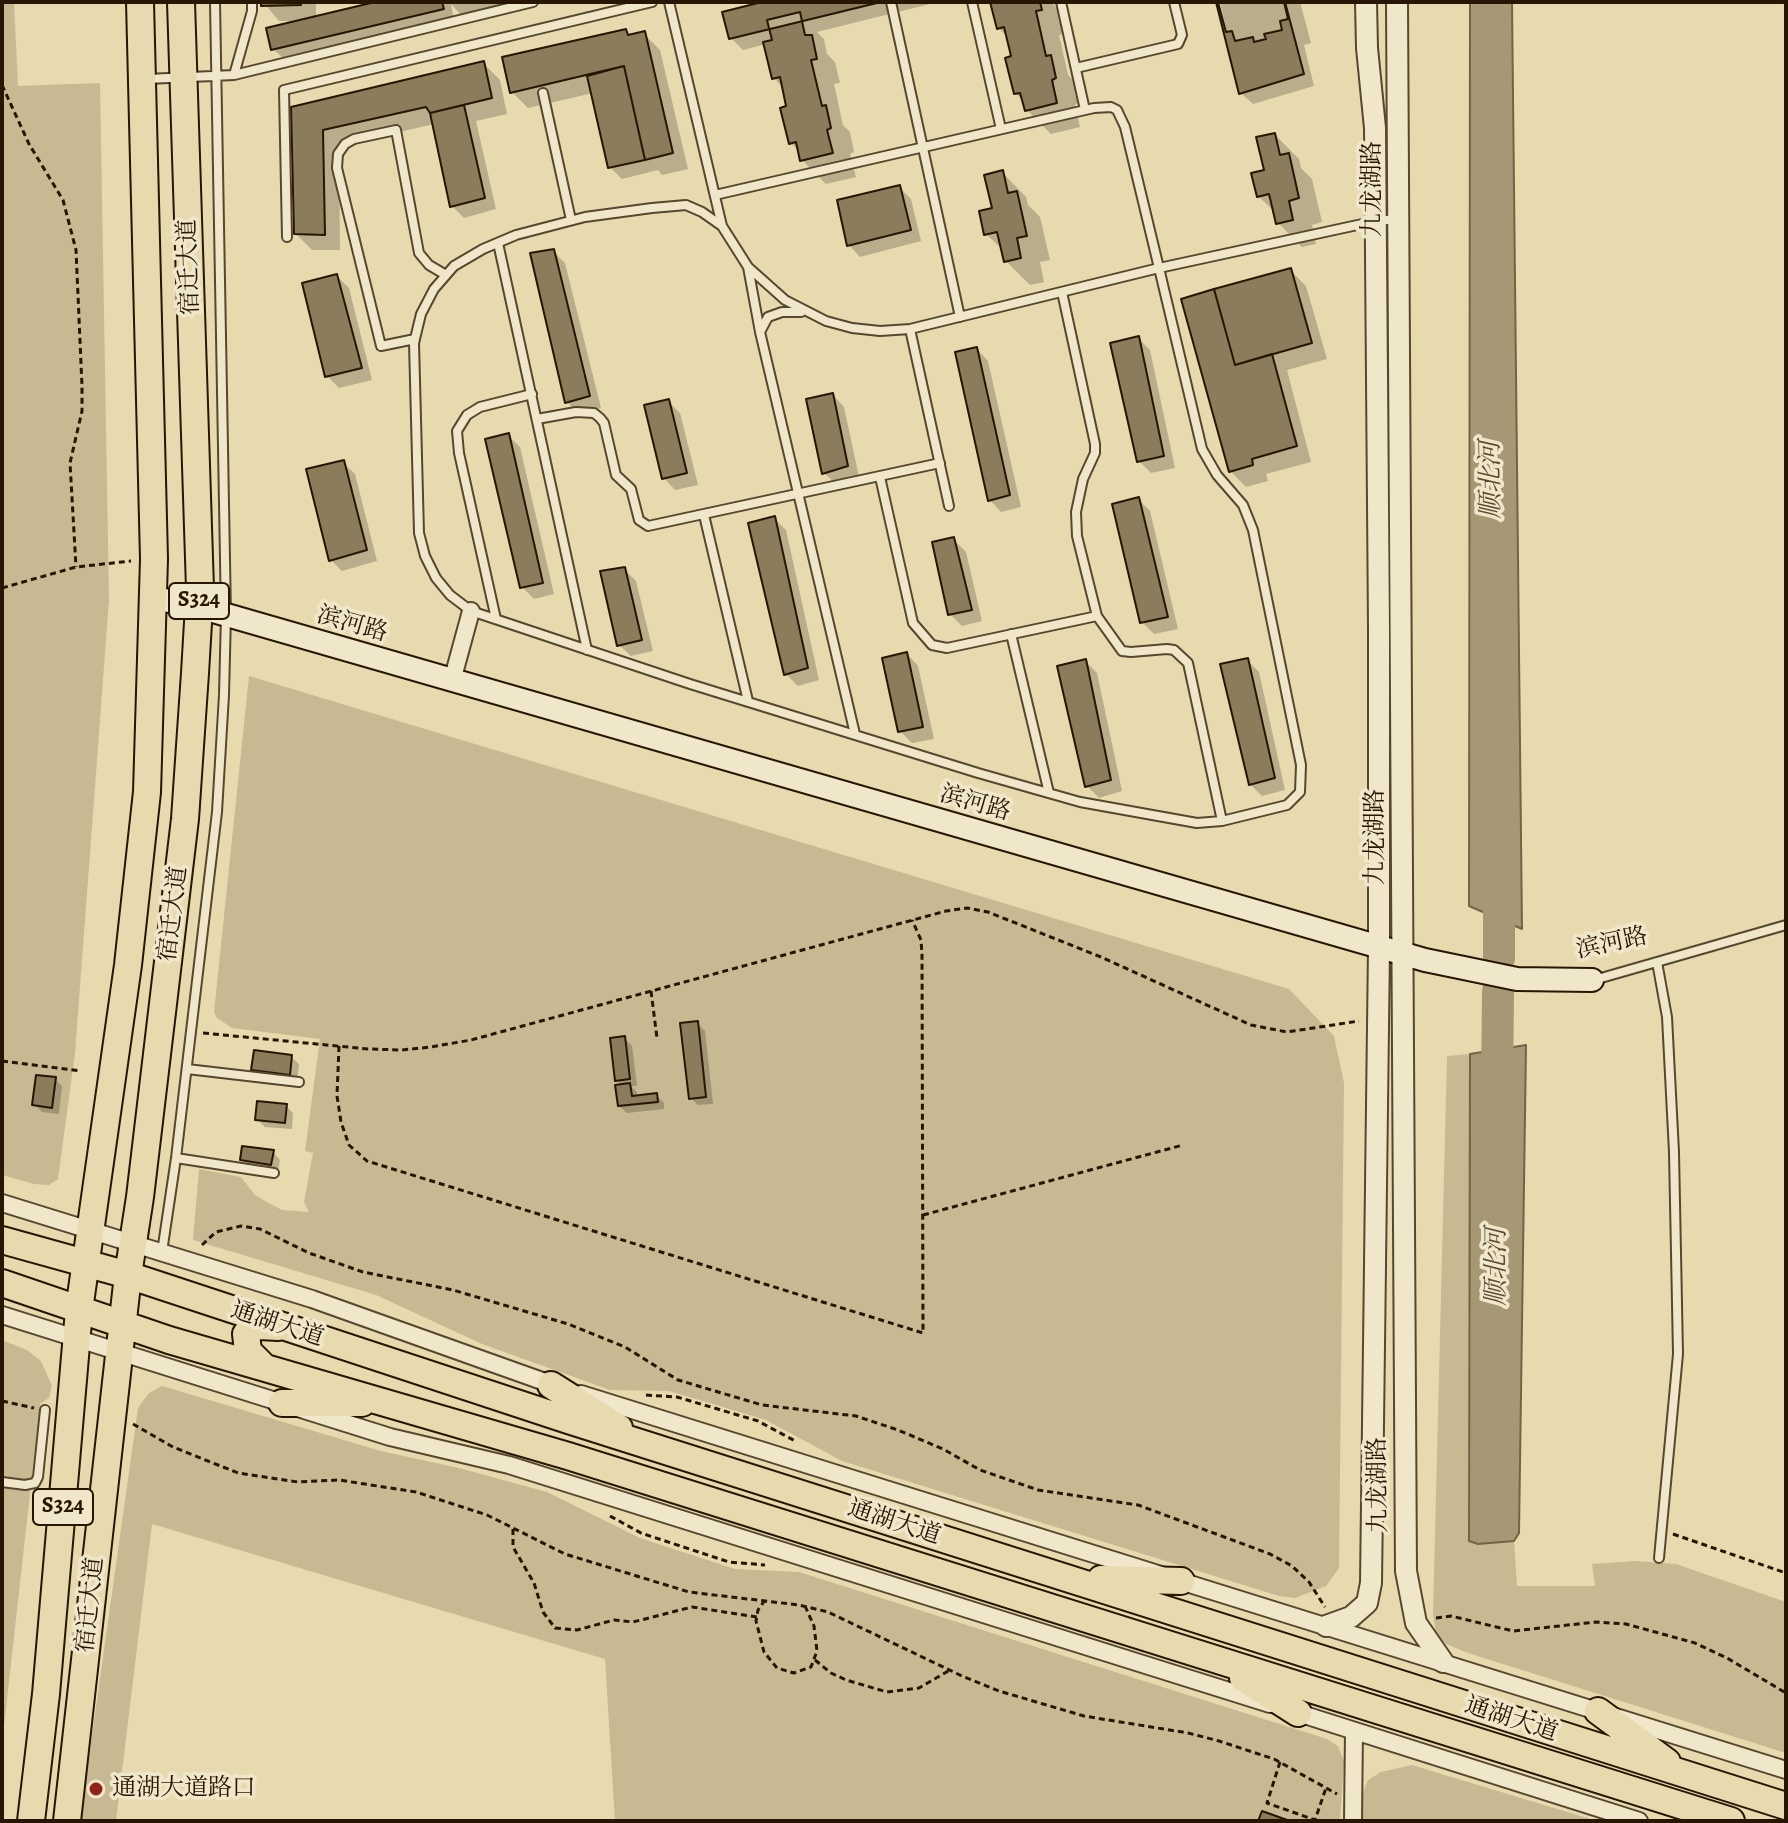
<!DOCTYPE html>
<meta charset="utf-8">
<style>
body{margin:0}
#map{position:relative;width:1788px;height:1823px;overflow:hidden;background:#e8daaf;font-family:Alegreya,serif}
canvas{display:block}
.frame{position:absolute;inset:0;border:4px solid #261603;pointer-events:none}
</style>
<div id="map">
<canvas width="1788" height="1823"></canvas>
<div class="frame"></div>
</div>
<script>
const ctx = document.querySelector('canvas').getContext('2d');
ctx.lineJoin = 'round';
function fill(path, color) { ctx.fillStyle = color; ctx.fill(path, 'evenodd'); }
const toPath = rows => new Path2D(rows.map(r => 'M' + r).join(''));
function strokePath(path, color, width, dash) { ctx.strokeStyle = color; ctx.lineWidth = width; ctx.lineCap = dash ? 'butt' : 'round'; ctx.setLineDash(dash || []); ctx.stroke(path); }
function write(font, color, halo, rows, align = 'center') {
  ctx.font = font + ' Alegreya,"Noto Serif SC",serif'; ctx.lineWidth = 7; ctx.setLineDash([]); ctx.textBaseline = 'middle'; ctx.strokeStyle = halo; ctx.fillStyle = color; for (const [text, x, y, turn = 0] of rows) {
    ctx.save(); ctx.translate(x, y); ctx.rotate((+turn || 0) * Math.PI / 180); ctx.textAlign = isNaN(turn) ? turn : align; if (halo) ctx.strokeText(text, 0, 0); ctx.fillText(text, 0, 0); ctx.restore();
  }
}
fill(toPath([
 [2,2,14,2,18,86,100,83,109,600,75,1053,58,1179,49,1185,34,1184,2,1175],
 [249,676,1289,989,1334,1036,1344,1083,1339,1568,1326,1586,1295,1598,1279,1596,842,1461,766,1420,669,1391,610,1390,482,1344,376,1295,193,1240,199,1169,241,1177,255,1195,267,1202,282,1210,309,1212,304,1202,313,1153,305,1151,320,1039,232,1028,217,1018,214,1012],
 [1470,1054,1469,1541,1478,1544,1514,1541,1517,1586,1595,1586,1592,1564,1636,1561,1676,1564,1786,1602,1786,1753,1468,1653,1446,1644,1436,1633,1433,1614,1447,1056],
 [2,1340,27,1350,41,1361,52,1386,49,1398,40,1404,2,1744],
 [162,1386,381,1451,459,1468,547,1492,640,1538,735,1569,799,1572,1327,1739,1338,1746,1344,1761,1340,1821,615,1821,605,1659,152,1524,116,1821,80,1821,138,1408,149,1393],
 [1412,1765,1597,1821,1362,1821,1362,1795,1368,1780,1381,1772]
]), '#c7b992');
const water = toPath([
 [1470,2,1512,2,1522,929,1469,906,1470,2],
 [1526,1045,1519,1533,1514,1541,1478,1544,1469,1541,1470,1054,1526,1045]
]);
fill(water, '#a69775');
strokePath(water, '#736347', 2);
fill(toPath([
 [263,2,316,2,316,18,383,2,528,2,464,18,451,4,454,20,285,60,273,49,296,21,279,21],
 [771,2,938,2,817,32,824,39,827,54,835,62,840,83,834,84,843,125,850,132,854,152,850,154,856,177,826,184,802,160,800,152,791,143,789,108,784,89,774,78,766,44,743,50,731,38],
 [992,2,1051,2,1060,12,1065,33,1059,35,1068,75,1075,82,1079,102,1075,105,1080,127,1051,134,1027,110,1025,102,1015,93,1013,58,1009,38,998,28],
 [1220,2,1300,2,1311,43,1304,45,1314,86,1253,104,1241,93],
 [625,31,631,36,644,34,660,50,688,169,662,175,658,170,622,179,610,167,593,93,528,108,512,92],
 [484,64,500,80,507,114,476,121,496,209,464,218,452,206,434,124,339,146,340,250,312,250,296,234,293,109],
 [1275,135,1299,159,1301,168,1312,179,1322,222,1312,225,1316,244,1302,247,1278,223,1276,213,1258,196],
 [1002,172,1026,197,1028,205,1040,217,1050,260,1040,262,1044,282,1030,285,1006,261,1003,250,986,234],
 [899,187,911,199,921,241,860,257,849,245],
 [553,251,565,263,601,408,579,414,567,402],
 [1290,270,1306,286,1327,359,1287,370,1311,462,1266,474,1268,481,1246,487,1230,471],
 [337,276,349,288,372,380,339,388,327,376],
 [1138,338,1150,350,1175,468,1151,473,1139,461],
 [977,349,988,361,1021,507,1001,512,990,500],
 [833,395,844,407,859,477,836,484,824,473],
 [668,401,680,413,698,485,675,490,664,478],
 [508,435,520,447,554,594,534,599,522,587],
 [343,463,355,474,377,561,342,571,331,560],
 [1138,499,1150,511,1178,629,1154,634,1142,622],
 [775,519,786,530,819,680,798,686,786,674],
 [954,540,966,552,982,621,962,626,950,614],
 [624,569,636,581,653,651,631,656,619,645],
 [907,654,918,666,934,739,912,743,900,731],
 [1247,660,1259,672,1285,790,1262,796,1250,784],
 [1085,661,1097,673,1122,791,1099,798,1087,786],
 [697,1023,705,1031,713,1104,698,1105,691,1098],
 [624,1038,632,1046,637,1086,631,1086,637,1092,637,1097,656,1095,664,1103,664,1109,627,1113,619,1106,622,1086,617,1080],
 [291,1057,299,1064,297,1082,261,1077,253,1070],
 [55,1079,62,1086,59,1114,42,1112,35,1105],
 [286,1106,293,1113,292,1129,265,1127,257,1119],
 [273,1152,280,1160,278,1172,250,1167,242,1160]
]), '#0003');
strokePath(toPath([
 [1499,958,1499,878],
 [1497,1091,1498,992]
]), '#a69775', 32);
const building = toPath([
 [261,2,301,2,301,5,261,6,261,2],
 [375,2,442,2,444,9,271,50,266,28,375,2],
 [762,2,881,2,729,39,722,12,762,2],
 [990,2,1040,2,1042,10,1036,11,1046,56,1051,55,1056,78,1052,80,1057,103,1025,111,1020,93,1014,94,1005,58,1011,56,1004,27,997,29,990,2],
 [1216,2,1285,2,1304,74,1239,94,1216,2],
 [1218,2,1284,2,1288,19,1280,21,1282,30,1264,34,1266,39,1254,42,1253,37,1235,41,1232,31,1226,32,1218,2],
 [800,12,805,35,812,35,817,59,811,60,822,106,826,105,831,128,827,130,833,153,800,161,796,142,789,144,780,108,786,106,780,77,772,79,763,42,772,40,767,20,800,12],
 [626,29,628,35,645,31,673,153,645,160,624,66,510,93,502,57,626,29],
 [484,61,492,98,430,113,426,107,323,130,325,235,294,234,291,107,484,61],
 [624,66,645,160,608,168,587,76,624,66],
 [464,105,485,198,450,207,430,113,464,105],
 [1275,133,1280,155,1289,153,1299,198,1289,201,1293,220,1276,224,1269,194,1257,197,1251,173,1264,170,1256,137,1275,133],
 [1003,170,1008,193,1017,191,1027,236,1017,238,1021,258,1004,262,997,232,984,235,979,211,992,208,984,175,1003,170],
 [900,185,911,230,847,246,837,200,900,185],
 [554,249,590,396,565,403,530,253,554,249],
 [1291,268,1312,343,1235,365,1214,289,1291,268],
 [337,274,362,368,325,377,302,283,337,274],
 [1214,289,1235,365,1272,354,1297,446,1252,459,1253,465,1229,472,1181,299,1214,289],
 [1139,336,1164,456,1137,462,1110,343,1139,336],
 [977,347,1010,495,988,501,955,352,977,347],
 [833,393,848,466,822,474,806,399,833,393],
 [669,399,687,473,662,479,644,405,669,399],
 [509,433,543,583,520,588,485,439,509,433],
 [344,460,367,550,329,561,306,469,344,460],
 [1139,497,1168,617,1140,623,1112,504,1139,497],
 [775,516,808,668,784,675,748,523,775,516],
 [954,537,972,610,948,615,932,542,954,537],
 [625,567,642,640,617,646,600,571,625,567],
 [907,652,923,727,898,732,882,658,907,652],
 [1248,658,1275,778,1249,785,1220,664,1248,658],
 [1086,659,1111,780,1085,787,1057,666,1086,659],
 [698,1021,706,1097,689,1099,680,1023,698,1021],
 [625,1036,630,1079,615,1081,610,1038,625,1036],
 [254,1050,292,1055,290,1075,251,1070,254,1050],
 [36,1075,56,1077,52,1108,32,1105,36,1075],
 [630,1083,632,1096,657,1093,658,1102,618,1106,615,1085,630,1083],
 [257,1101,287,1104,285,1123,255,1120,257,1101],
 [242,1146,274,1150,271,1165,240,1160,242,1146],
 [1262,1811,1290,1821,1258,1821,1262,1811]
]);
fill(building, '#8b7c5c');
strokePath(building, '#261603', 2);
const service = toPath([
 [669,2,722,226],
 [891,2,960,317],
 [972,2,1001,129],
 [1061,2,1085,110],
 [1076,68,1178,44,1182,35,1174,2],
 [234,75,252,11,252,2],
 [147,79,234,75,533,2],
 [543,93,571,220],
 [715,195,1094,108,1111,107,1117,110,1125,127,1159,268,1202,449,1217,475,1243,505,1253,530,1301,765,1300,792,1287,805,1222,821,1197,823,1080,802,978,773,690,684,471,611,450,595,436,578,425,556,419,533,414,343,421,314,434,289,454,266,483,249,516,235,585,217,652,208,686,205,702,212,722,226,748,267,785,300,826,321,852,328,880,331,910,329,1159,268,1376,221,1397,219],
 [287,237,284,90,652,2],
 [498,243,587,650],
 [748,267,760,332,855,734],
 [1062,292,1095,444,1095,453,1083,479,1076,512,1077,536,1097,616,1122,651,1131,652,1167,649,1174,650,1188,663,1222,821],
 [910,329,949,506],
 [760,332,768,317,782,312,801,312],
 [415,339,381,346,337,168,338,154,345,144,354,139,396,130,419,253,429,265,446,275],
 [537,419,576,412,594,413,600,418,604,423,616,475,631,489,639,520,648,526,940,463],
 [880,477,913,623,932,645,947,648,1097,616],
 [704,515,748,701],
 [496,619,459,453,457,431,467,415,480,407,532,394],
 [1011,634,1049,793],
 [1657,962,1667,1017,1674,1152,1678,1354,1659,1558],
 [1594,980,1786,925],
 [187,1069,299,1082],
 [176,1158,274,1173],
 [162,1252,176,1158,217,812,224,695,226,615,215,2],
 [2,1482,25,1485,35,1483,38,1477,45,1410]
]);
const minor = toPath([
 [452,681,471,611],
 [2,1203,312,1299,559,1387],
 [2,1315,390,1437,509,1465,1270,1704],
 [581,1394,1786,1770],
 [1292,1711,1639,1821],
 [1353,1821,1354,1731]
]);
const tertiary = toPath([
 [1397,2,1406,1571,1416,1623,1443,1662],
 [1326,1626,1351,1617,1367,1603,1371,1583,1379,947,1379,629,1375,128,1367,48,1366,2]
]);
const secondary = toPath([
 [154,598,199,607,1425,960,1517,979,1592,980]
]);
const primary = toPath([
 [2,1240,128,1275,568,1420,1786,1806],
 [2,1283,169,1340,568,1456,1731,1821],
 [264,1367,248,1351,246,1334,251,1328,260,1326,278,1327],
 [551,1385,619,1428],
 [282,1403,362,1403],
 [1101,1579,1181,1581],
 [1243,1678,1298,1713],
 [1598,1711,1667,1762],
 [31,1821,46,1694,79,1310,128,965,147,792,154,559,140,2],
 [67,1821,128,1275,140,1197,185,819,195,673,200,589,181,2]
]);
strokePath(service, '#56472e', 12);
strokePath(minor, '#56472e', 20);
strokePath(tertiary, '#56472e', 24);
strokePath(secondary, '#261603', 26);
strokePath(primary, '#261603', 30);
strokePath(toPath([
 [2,85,29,144,63,200,76,250,82,386,82,411,70,463,76,567],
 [2,588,76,567,131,561],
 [651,991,657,1038],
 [203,1033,368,1049,402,1050,431,1047,471,1040,946,911,967,908,988,912,1101,957,1251,1025,1287,1032,1359,1021],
 [339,1046,337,1096,341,1122,349,1145,367,1161,923,1333,922,954,921,940,912,920],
 [2,1061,81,1071],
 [923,1215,1183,1145],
 [202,1245,216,1232,241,1226,260,1229,309,1253,363,1272,453,1290,568,1324,625,1347,678,1380,762,1405,856,1416,898,1430,943,1449,980,1470,1038,1490,1138,1505,1270,1554,1292,1566,1309,1582,1325,1607],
 [646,1395,677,1397,758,1421,797,1442],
 [2,1401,34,1408],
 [133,1424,173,1447,238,1473,298,1482,339,1480,416,1492,487,1515,565,1554,689,1592,799,1605,828,1612,962,1676,999,1691,1084,1716,1188,1733,1219,1741,1274,1759,1337,1794],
 [610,1516,641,1533,729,1562,765,1565],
 [513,1529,513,1547,534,1583,543,1612,555,1628,577,1630,614,1620,633,1622,692,1607,757,1617],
 [1673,1534,1786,1573],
 [765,1600,758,1610,756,1621,764,1652,777,1668,794,1673,811,1667,817,1651,814,1626,805,1606],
 [1436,1618,1451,1616,1513,1631,1596,1622,1626,1624,1695,1643,1727,1658,1786,1693],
 [815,1660,831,1673,846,1680,887,1692,919,1688,950,1670],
 [1280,1762,1267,1803,1315,1820,1326,1788]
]), '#261603', 3, [6, 4]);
strokePath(service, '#f0e7cb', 8);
strokePath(minor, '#f0e7cb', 16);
strokePath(tertiary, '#f0e7cb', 20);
strokePath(secondary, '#f0e7cb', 22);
strokePath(primary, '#e8daaf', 26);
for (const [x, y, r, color] of [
 [96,1789,8,"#8f2418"]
]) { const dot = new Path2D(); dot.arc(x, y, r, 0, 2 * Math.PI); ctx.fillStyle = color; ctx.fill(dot); strokePath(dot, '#f0e7cb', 3); }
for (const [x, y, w] of [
 [199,601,60],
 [63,1507,60]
]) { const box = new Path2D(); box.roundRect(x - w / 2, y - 18, w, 36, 6); ctx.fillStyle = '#f0e7cb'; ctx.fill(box); strokePath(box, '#261603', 2); }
write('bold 22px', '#261603', null, [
 ["S324",199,601],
 ["S324",63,1507]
]);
write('24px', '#261603', '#f0e7cb', [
 ["九龙湖路",1373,189,-90],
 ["宿迁大道",190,267,-92],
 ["滨河路",352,625,16],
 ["滨河路",975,804,16],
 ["九龙湖路",1376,837,-90],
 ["宿迁大道",174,914,-83],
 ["滨河路",1612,944,-12],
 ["通湖大道",277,1325,18],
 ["九龙湖路",1379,1485,-91],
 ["通湖大道",894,1523,18],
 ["宿迁大道",91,1605,-84],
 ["通湖大道",1511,1720,18]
]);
write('24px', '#261603', '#f0e7cb', [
 ["通湖大道路口",112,1789]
], 'left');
write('italic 26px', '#594a31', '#f0e7cb', [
 ["顺北河",1492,480,-91],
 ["顺北河",1498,1267,-90]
]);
</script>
